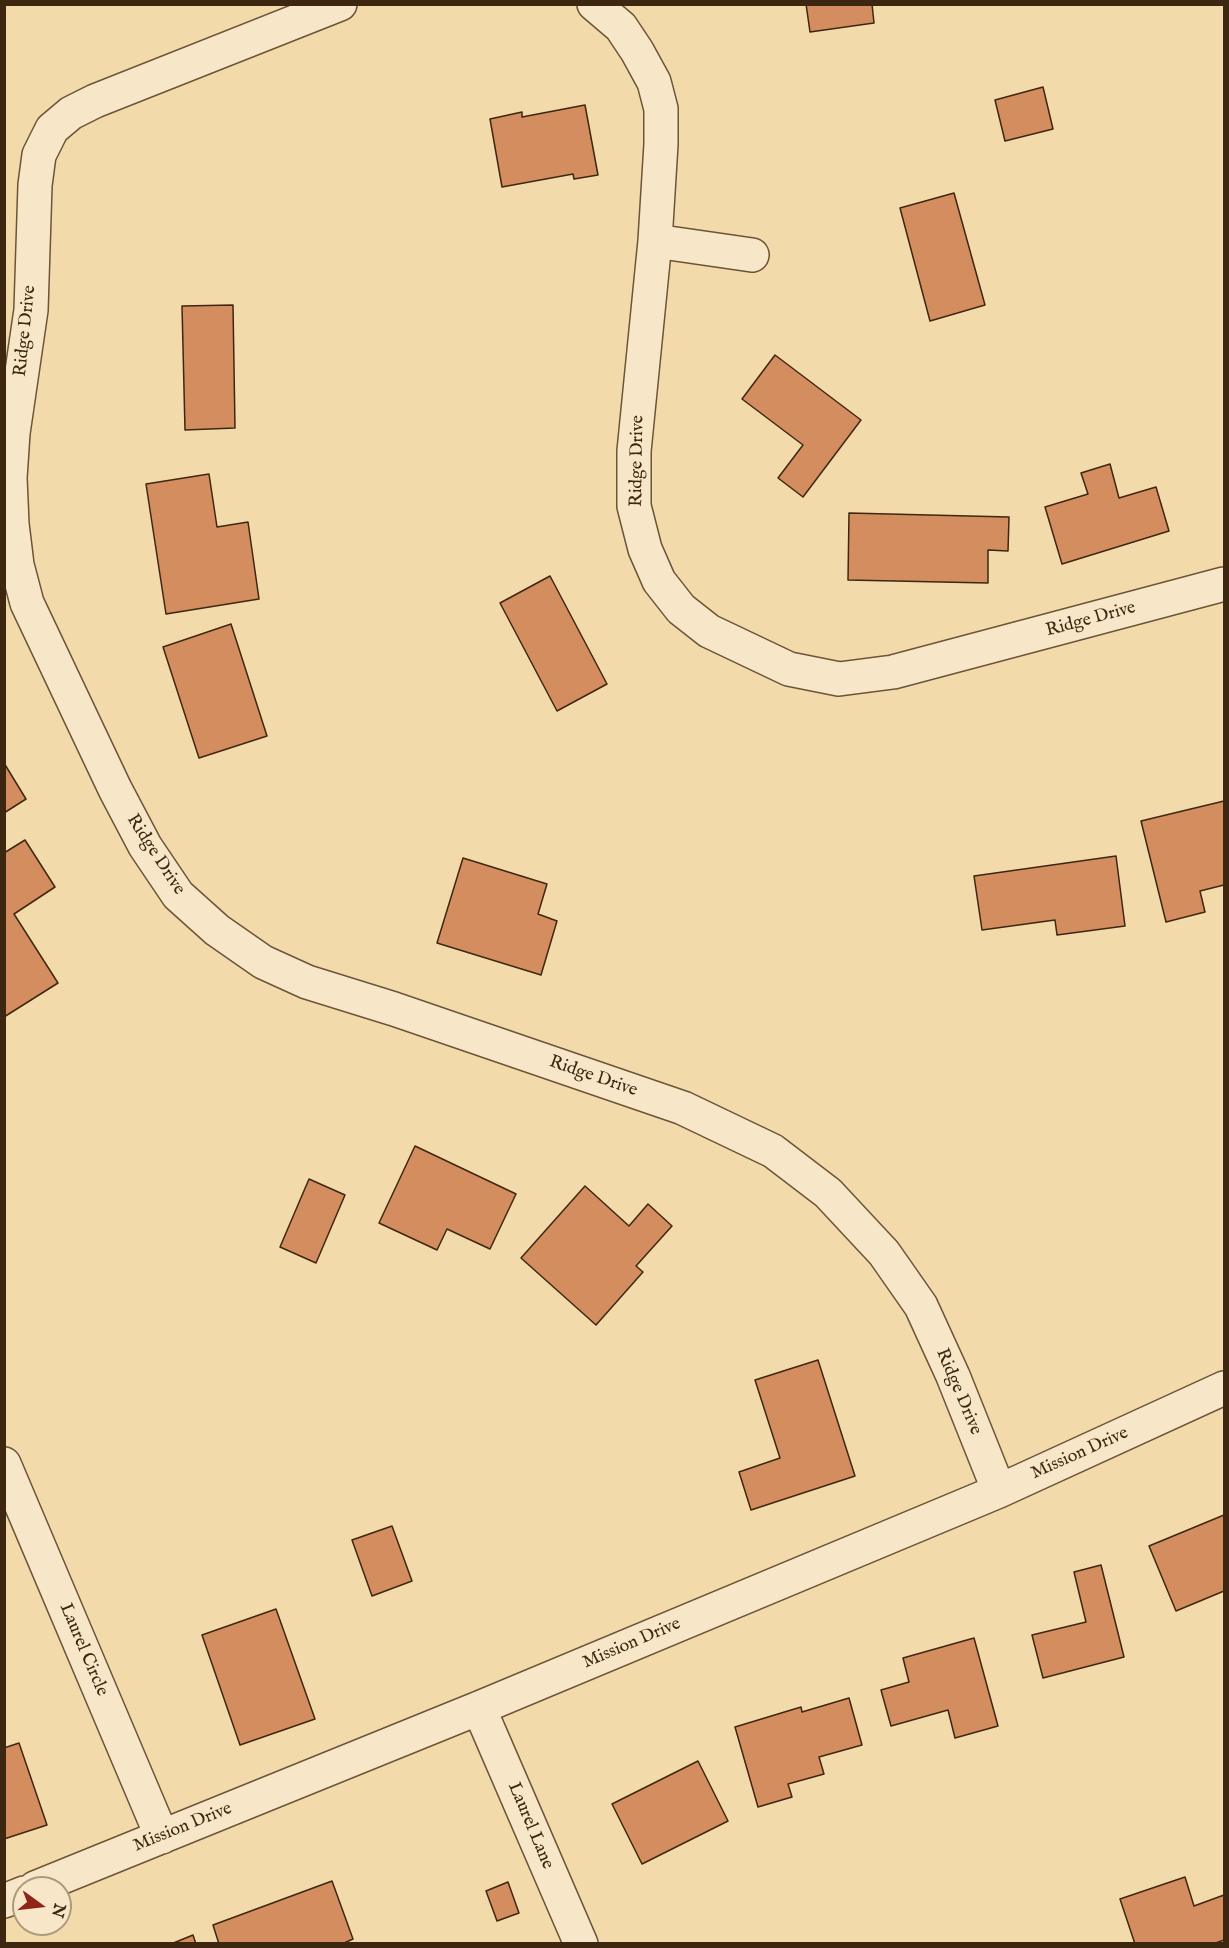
<!DOCTYPE html>
<style>
body{margin:0}
#map{position:relative;width:1229px;height:1948px;overflow:hidden;background:#f3daab;font-family:"IM FELL English",serif}
canvas{display:block}
.frame{position:absolute;inset:0;border:6px solid #3e2711;pointer-events:none}
.north{position:absolute;left:12px;top:1876px;width:60px;height:60px;box-sizing:border-box;background:#f7e7c8;border:2px solid #ad9a7f;border-radius:50%;rotate:105deg;font-size:16px;font-weight:700;line-height:24px;text-align:center;color:#3e2711}
.north::after{content:'';display:block;margin:auto;width:21px;height:27px;background:#8f2418;clip-path:polygon(50% 0,100% 100%,50% 72%,0 100%)}
</style>
<div id="map">
<canvas width="1229" height="1948"></canvas>
<div class="frame"></div>
<div class="north">N</div>
</div>
<script>
const ctx = document.querySelector('canvas').getContext('2d');
ctx.lineJoin = 'round';
function fill(path, color) { ctx.fillStyle = color; ctx.fill(path, 'evenodd'); }
const toPath = rows => new Path2D(rows.map(r => 'M' + r).join(''));
function strokePath(path, color, width, dash) { ctx.strokeStyle = color; ctx.lineWidth = width; ctx.lineCap = dash ? 'butt' : 'round'; ctx.setLineDash(dash || []); ctx.stroke(path); }
function write(font, color, halo, rows, align = 'center') {
  ctx.font = font + ' "IM FELL English",serif'; ctx.lineWidth = 4.5; ctx.setLineDash([]); ctx.textBaseline = 'middle'; ctx.strokeStyle = halo; ctx.fillStyle = color; for (const [text, x, y, turn = 0] of rows) {
    ctx.save(); ctx.translate(x, y); ctx.rotate((+turn || 0) * Math.PI / 180); ctx.textAlign = isNaN(turn) ? turn : align; if (halo) ctx.strokeText(text, 0, 0); ctx.fillText(text, 0, 0); ctx.restore();
  }
}
const building = toPath([
 [806,4,872,4,874,23,810,32,806,4],
 [1043,87,1053,129,1005,141,995,100,1043,87],
 [585,105,598,175,574,179,573,174,502,187,490,119,522,112,522,117,585,105],
 [954,193,985,305,930,321,900,208,954,193],
 [233,305,235,428,185,430,182,306,233,305],
 [775,355,861,420,803,497,778,478,803,445,742,399,775,355],
 [1110,464,1119,498,1156,487,1169,531,1062,564,1045,507,1088,494,1081,473,1110,464],
 [209,474,217,527,248,522,259,599,166,614,146,484,209,474],
 [849,513,1009,517,1008,551,988,550,988,583,848,580,849,513],
 [550,576,607,684,557,711,500,603,550,576],
 [231,624,267,736,199,758,163,647,231,624],
 [4,763,26,799,4,813,4,763],
 [1224,801,1224,885,1200,891,1205,912,1166,922,1141,821,1224,801],
 [25,840,55,887,14,914,58,983,4,1017,4,853,25,840],
 [1116,856,1125,926,1057,935,1055,920,982,930,974,876,1116,856],
 [463,858,547,884,538,914,557,921,541,975,437,943,463,858],
 [415,1146,516,1194,490,1249,447,1229,437,1250,379,1223,415,1146],
 [309,1179,345,1195,316,1263,280,1247,309,1179],
 [585,1186,629,1226,648,1204,672,1226,636,1266,643,1272,596,1325,521,1258,585,1186],
 [818,1360,855,1476,751,1510,739,1472,780,1458,755,1380,818,1360],
 [1224,1515,1224,1591,1176,1611,1149,1546,1224,1515],
 [392,1526,412,1581,372,1596,352,1540,392,1526],
 [1101,1565,1124,1657,1043,1678,1032,1635,1086,1622,1074,1572,1101,1565],
 [276,1609,315,1719,240,1745,202,1635,276,1609],
 [974,1638,998,1726,955,1738,948,1710,891,1726,881,1690,909,1682,903,1658,974,1638],
 [849,1698,862,1745,819,1757,824,1774,788,1784,792,1797,758,1807,735,1727,801,1707,802,1712,849,1698],
 [19,1743,47,1825,4,1839,4,1748,19,1743],
 [698,1761,728,1821,642,1864,612,1804,698,1761],
 [1185,1877,1194,1906,1224,1895,1224,1940,1213,1944,1135,1944,1120,1899,1185,1877],
 [332,1881,353,1939,342,1944,219,1944,213,1925,332,1881],
 [508,1882,519,1913,497,1921,486,1891,508,1882],
 [193,1935,196,1944,171,1944,193,1935]
]);
fill(building, '#d38d5f');
strokePath(building, '#3e2711', 1.5);
const street = toPath([
 [340,4,95,101,71,113,52,129,39,155,35,185,31,310,13,433,10,478,12,524,17,565,27,603,115,789,145,846,178,895,217,930,263,962,307,982,394,1009,683,1108,773,1151,828,1193,884,1253,921,1306,953,1376,999,1491],
 [594,4,621,27,637,51,654,82,661,109,661,144,655,241,634,451,634,506,645,549,659,581,681,609,709,631,789,669,839,679,893,672,1224,584],
 [655,241,752,255],
 [4,1464,162,1837],
 [479,1708,581,1944],
 [35,1888,479,1708,999,1491,1224,1388],
 [4,1901,24,1893]
]);
strokePath(street, '#6b5438', 36);
strokePath(street, '#f7e7c8', 33);
write('18px', '#3e2711', '#f7e7c8', [
 ["Ridge Drive",26,331,-84],
 ["Ridge Drive",638,461,-89],
 ["Ridge Drive",1091,620,-15],
 ["Ridge Drive",155,855,57],
 ["Ridge Drive",593,1077,19],
 ["Ridge Drive",958,1392,67],
 ["Mission Drive",1080,1454,-24],
 ["Mission Drive",632,1644,-23],
 ["Laurel Circle",83,1650,67],
 ["Laurel Lane",530,1826,67],
 ["Mission Drive",183,1828,-22]
]);
</script>
